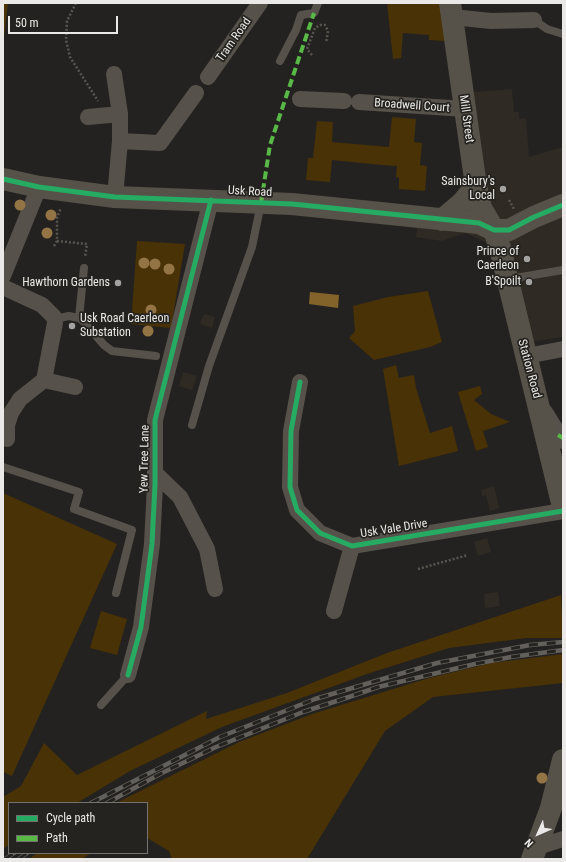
<!DOCTYPE html>
<style>
body{margin:0}
#map{position:relative;width:566px;height:862px;overflow:hidden;background:#242220;font-family:"Roboto Condensed",sans-serif}
canvas{display:block}
.frame{position:absolute;inset:0;border:4px solid #ebe9e7;pointer-events:none}
.legend{position:absolute;left:8px;top:802px;width:140px;height:52px;box-sizing:border-box;background:#25231f;border:1px solid #74726f;margin:0;padding:5px 7px;list-style:none;font-size:12px;color:#ebe9e7}
.legend li{display:flex;align-items:center;gap:8px;height:20px}
.legend b{width:20px;border:1px solid #74726f}
.north{position:absolute;left:518px;top:814px;width:40px;height:40px;-webkit-text-stroke:3px #25231f;paint-order:stroke;rotate:225deg;font-size:11px;font-weight:700;line-height:16px;text-align:center;color:#ebe9e7}
.north::after{content:'';display:block;margin:auto;width:14px;height:18px;background:#ebe9e7;clip-path:polygon(50% 0,100% 100%,50% 72%,0 100%)}
.scale{position:absolute;left:8px;top:16px;width:110px;height:18px;box-sizing:border-box;border:2px solid #ebe9e7;border-top:0;padding-left:5px;font-size:12px;line-height:14px;white-space:nowrap;color:#ebe9e7;-webkit-text-stroke:3px #25231f;paint-order:stroke}
</style>
<div id="map">
<canvas width="566" height="862"></canvas>
<div class="frame"></div>
<ul class="legend">
<li><b style="height:5px;background:#26ab63"></b>Cycle path</li>
<li><b style="height:5px;background:#58b947"></b>Path</li>
</ul>
<div class="north">N</div>
<div class="scale">50 m</div>
</div>
<script>
const ctx = document.querySelector('canvas').getContext('2d');
ctx.lineJoin = 'round';
function fill(path, color) { ctx.fillStyle = color; ctx.fill(path, 'evenodd'); }
const toPath = rows => new Path2D(rows.map(r => 'M' + r).join(''));
function strokePath(path, color, width, dash) { ctx.strokeStyle = color; ctx.lineWidth = width; ctx.lineCap = dash ? 'butt' : 'round'; ctx.setLineDash(dash || []); ctx.stroke(path); }
function write(font, color, halo, rows, align = 'center') {
  ctx.font = font + ' "Roboto Condensed",sans-serif'; ctx.lineWidth = 3.5; ctx.setLineDash([]); ctx.textBaseline = 'middle'; ctx.strokeStyle = halo; ctx.fillStyle = color; for (const [text, x, y, turn = 0] of rows) {
    ctx.save(); ctx.translate(x, y); ctx.rotate((+turn || 0) * Math.PI / 180); ctx.textAlign = isNaN(turn) ? turn : align; if (halo) ctx.strokeText(text, 0, 0); ctx.fillText(text, 0, 0); ctx.restore();
  }
}
fill(toPath([
 [512,89,514,112,519,112,519,119,526,118,529,157,563,147,563,337,529,342,499,248,465,233,442,241,416,237,418,218,479,223,481,208,473,92],
 [204,314,215,317,212,328,200,324],
 [183,372,197,376,192,390,179,386],
 [494,486,499,508,490,511,486,495,482,496,481,490],
 [487,538,491,552,478,556,474,542],
 [498,592,500,606,485,608,484,594]
]), '#2f2a23');
fill(toPath([
 [3,3,8,3,4,37,3,37],
 [387,3,444,3,445,41,429,40,429,35,403,33,401,58,393,59],
 [392,117,416,119,414,142,422,143,420,165,427,166,425,191,399,189,399,178,396,177,397,166,382,165,332,160,330,182,306,180,308,158,313,158,317,121,333,122,332,142,389,147],
 [137,241,185,244,171,328,131,324],
 [428,291,442,342,430,347,374,360,349,338,355,331,353,306,388,297],
 [396,365,399,378,414,375,416,388,430,433,452,426,458,451,399,466,383,369],
 [480,386,482,394,474,400,491,414,510,422,483,431,488,447,476,451,458,392],
 [3,493,117,544,12,776,3,772],
 [561,595,563,638,526,638,449,648,367,674,222,727,130,771,77,803,9,803,9,845,3,849,3,797,21,786,44,743,77,775,207,711,206,719,287,693,387,653],
 [101,611,127,619,117,655,90,648],
 [563,654,563,683,433,697,385,731,307,859,172,859,169,851,147,838,147,803,116,803,239,742,312,714,429,678,491,663],
 [37,853,91,853,82,859,29,859]
]), '#483206');
fill(toPath([
 [310,292,339,295,338,308,309,304]
]), '#84632b');
strokePath(toPath([
 [76,3,67,21,66,40,70,57,98,101],
 [312,55,307,49,315,28,320,25,325,25,328,31,326,43],
 [509,200,514,209],
 [57,241,87,244,85,257],
 [54,246,57,241,57,217,61,208],
 [418,569,468,555]
]), '#595550', 2.5, [2, 2]);
strokePath(toPath([
 [534,20,547,29,563,34],
 [280,61,296,30,301,15,314,13,318,3],
 [509,279,563,270],
 [79,318,84,268],
 [55,319,69,316,79,318,83,321,104,345,112,351,156,356],
 [192,425,209,366,252,247,261,203],
 [3,467,79,492,74,509,132,530,116,593],
 [101,705,128,675]
]), '#56514a', 8);
strokePath(toPath([
 [453,17,491,21,534,20],
 [114,74,120,114,120,141,115,197],
 [208,77,260,3],
 [300,99,344,101],
 [359,102,465,109],
 [88,117,120,114],
 [120,141,160,143,196,93],
 [3,276,39,187],
 [3,287,42,305,54,317,55,323,44,380,20,399,11,413,7,425,7,439],
 [527,356,563,349],
 [44,380,75,387],
 [300,382,291,431,290,487,297,510,320,533,352,546,563,511],
 [545,412,563,441],
 [155,473,180,497,207,549,215,589],
 [334,611,352,546],
 [128,675,141,627,152,544,155,485,155,420,211,200],
 [538,847,563,839]
]), '#56514a', 16);
strokePath(toPath([
 [450,3,476,186,481,208,494,230,500,248,563,507],
 [3,179,39,187,115,197,292,204,479,223,494,230,509,230,534,217,563,205],
 [442,220,462,203,476,186],
 [532,859,551,808,563,760]
]), '#575249', 22);
const rail = toPath([
 [91,803,220,737,315,699,437,663,530,645,563,642],
 [107,803,160,774,216,747,303,712,349,697,378,687,475,664,511,657,563,650],
 [5,859,14,853],
 [19,859,27,853]
]);
strokePath(rail, '#635f5a', 4.5);
strokePath(rail, '#25231f', 3, [9]);
strokePath(toPath([
 [261,203,270,145,314,13],
 [558,435,563,438]
]), '#58b947', 4, [8, 4]);
strokePath(toPath([
 [3,179,39,187,115,197,292,204,479,223,494,230,509,230,534,217,563,205],
 [300,382,291,431,290,487,297,510,320,533,352,546,563,511],
 [128,675,141,627,152,544,155,485,155,420,211,200]
]), '#26ab63', 5);
ctx.fillStyle = '#937445';
for (const [x, y] of [
 [20,205],
 [51,215],
 [47,233],
 [144,263],
 [155,264],
 [169,269],
 [151,310],
 [148,331],
 [542,778]
]) { ctx.beginPath(); ctx.arc(x, y, 5.5, 0, 2 * Math.PI); ctx.fill(); }
for (const [x, y, r, color] of [
 [503,189,4,"#a5a3a1"],
 [527,259,4,"#a5a3a1"],
 [529,282,4,"#a5a3a1"],
 [118,283,4,"#a5a3a1"],
 [72,326,4,"#a5a3a1"]
]) { const dot = new Path2D(); dot.arc(x, y, r, 0, 2 * Math.PI); ctx.fillStyle = color; ctx.fill(dot); strokePath(dot, '#25231f', 1.5); }
write('12px', '#ebe9e7', '#25231f', [
 ["Tram Road",234,40,-55],
 ["Broadwell Court",412,106,4],
 ["Mill Street",466,119,82],
 ["Usk Road",250,192,3],
 ["Station Road",529,369,75],
 ["Yew Tree Lane",145,459,-89],
 ["Usk Vale Drive",394,529,-9]
]);
write('12px', '#ebe9e7', '#25231f', [
 ["Sainsbury's",495,182],
 ["Local",495,196],
 ["Prince of",519,252],
 ["Caerleon",519,266],
 ["B'Spoilt",521,282],
 ["Hawthorn Gardens",110,283],
 ["Usk Road Caerleon",80,319,"left"],
 ["Substation",80,333,"left"]
], 'right');
</script>
